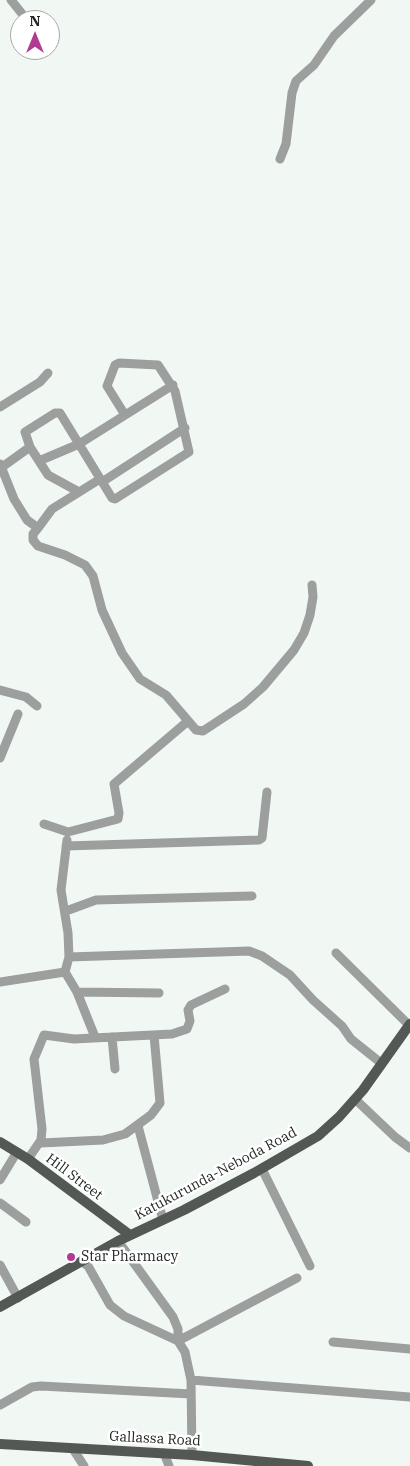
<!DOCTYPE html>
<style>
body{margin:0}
#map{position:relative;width:410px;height:1466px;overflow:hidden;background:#f1f8f3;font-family:"IBM Plex Serif",serif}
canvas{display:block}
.north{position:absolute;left:10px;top:10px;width:50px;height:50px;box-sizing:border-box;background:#fff;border:1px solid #a7a8a7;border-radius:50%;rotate:0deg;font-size:14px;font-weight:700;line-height:20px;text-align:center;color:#232624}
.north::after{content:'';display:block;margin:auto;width:18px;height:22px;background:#b23b92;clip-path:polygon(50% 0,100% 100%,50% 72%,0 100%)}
</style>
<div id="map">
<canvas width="410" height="1466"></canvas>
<div class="north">N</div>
</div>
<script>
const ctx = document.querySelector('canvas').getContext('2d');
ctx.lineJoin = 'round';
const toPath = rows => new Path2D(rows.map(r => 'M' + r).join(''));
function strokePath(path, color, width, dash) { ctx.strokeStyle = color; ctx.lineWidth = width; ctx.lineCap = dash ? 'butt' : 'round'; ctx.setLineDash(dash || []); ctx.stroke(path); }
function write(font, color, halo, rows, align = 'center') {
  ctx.font = font + ' "IBM Plex Serif",serif'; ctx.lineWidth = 5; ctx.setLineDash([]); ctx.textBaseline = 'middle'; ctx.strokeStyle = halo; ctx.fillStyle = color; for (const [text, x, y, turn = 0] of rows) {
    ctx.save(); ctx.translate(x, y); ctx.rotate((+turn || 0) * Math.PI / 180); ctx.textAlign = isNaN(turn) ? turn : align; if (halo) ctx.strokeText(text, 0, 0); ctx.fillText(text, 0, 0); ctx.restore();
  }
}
strokePath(toPath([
 [11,0,27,20],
 [280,159,286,144,292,93,296,81,314,65,334,36,371,0],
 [0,407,40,382,48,373],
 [39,461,79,444,173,385],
 [0,464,14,499,27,520,38,528,33,534,33,540,38,546,65,555,85,565,93,576,102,610,122,653,140,679,166,695,196,730,203,731,244,704,263,687,294,650,304,633,310,615,313,597,312,585],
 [2,467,30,447],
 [102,482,185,428],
 [79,492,48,475,30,447,25,432,55,413,60,413,112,498,115,499,189,452,175,391,158,365,119,363,115,365,107,386,125,415],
 [38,528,52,509,100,479],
 [0,690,26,697,37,706],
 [0,758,18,714],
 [44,824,68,832,118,819,119,813,114,784,188,721],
 [66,846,259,840,262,838,267,792],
 [66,911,96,900,252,896],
 [336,953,409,1025],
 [69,957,249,951,262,956,290,975,313,1000,342,1026,351,1039,381,1063],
 [65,972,77,992,95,1037],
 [0,982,65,972,69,957,68,933,61,890,67,840],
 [77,992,159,993],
 [112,1037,115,1069],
 [355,1099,395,1137,410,1148],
 [138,1126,163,1220],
 [41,1143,103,1140,125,1134,151,1115,160,1103,154,1035],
 [28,1159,41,1140,42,1129,34,1059,44,1035,74,1039,172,1034,187,1029,190,1021,188,1010,191,1005,225,989],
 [262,1169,310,1266],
 [0,1180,17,1152],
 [0,1203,26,1222],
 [81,1261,88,1266,110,1305,124,1316,178,1341,178,1329,173,1317,118,1241],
 [0,1265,18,1298],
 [333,1342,410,1349],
 [191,1380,410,1397],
 [0,1405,32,1387,41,1386,191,1394],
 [73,1449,84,1466],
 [164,1453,169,1466],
 [192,1455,191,1380,185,1352,178,1341,297,1278]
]), '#9c9f9d', 9);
strokePath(toPath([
 [0,1142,28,1159,130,1235],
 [0,1307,118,1241,184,1210,254,1173,318,1136,339,1117,363,1090,410,1024],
 [0,1444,192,1455,308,1466]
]), '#535854', 10);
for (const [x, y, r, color] of [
 [71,1257,5,"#b23b92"]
]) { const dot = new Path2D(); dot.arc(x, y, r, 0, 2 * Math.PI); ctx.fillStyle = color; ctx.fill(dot); strokePath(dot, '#fff', 2); }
write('14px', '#232624', '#fff', [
 ["Katukurunda-Neboda Road",216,1174,-28],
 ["Hill Street",74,1177,37],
 ["Gallassa Road",155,1439,3]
]);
write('14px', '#232624', '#fff', [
 ["Star Pharmacy",81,1257]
], 'left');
</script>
